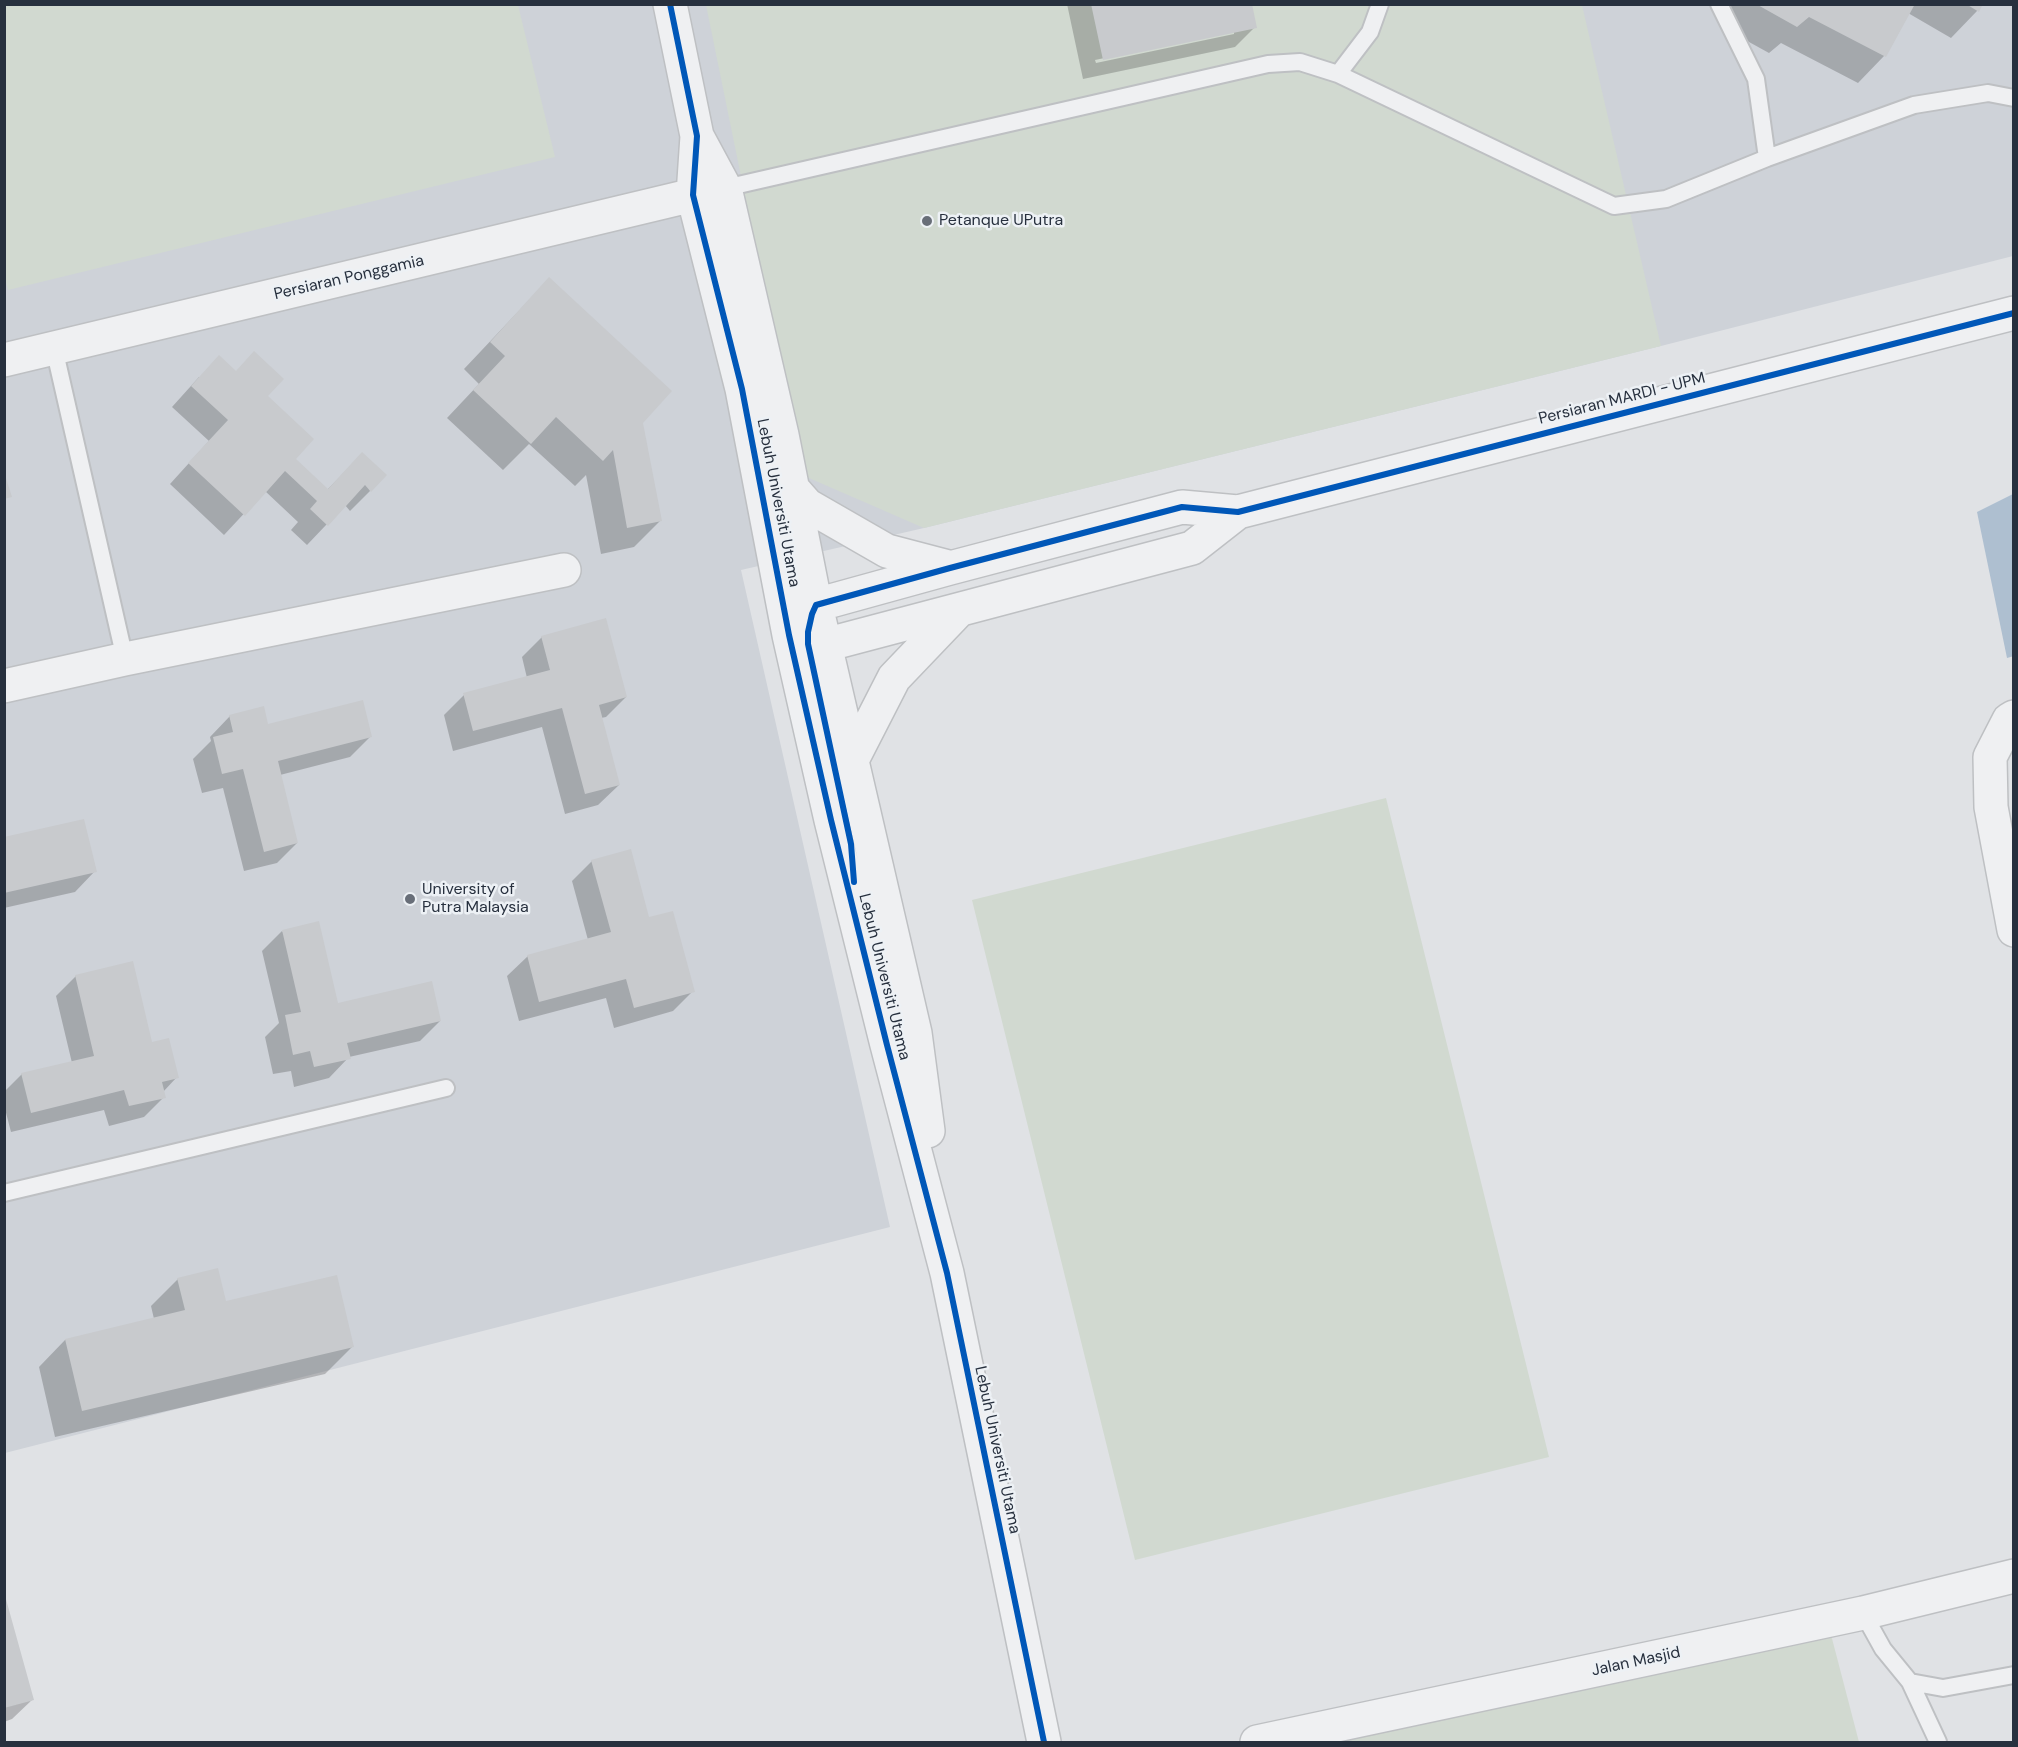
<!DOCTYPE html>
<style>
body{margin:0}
#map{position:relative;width:2018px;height:1747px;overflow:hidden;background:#e0e2e5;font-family:"DM Sans",sans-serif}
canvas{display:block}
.frame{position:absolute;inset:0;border:6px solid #27303e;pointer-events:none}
</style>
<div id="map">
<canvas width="2018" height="1747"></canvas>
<div class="frame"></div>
</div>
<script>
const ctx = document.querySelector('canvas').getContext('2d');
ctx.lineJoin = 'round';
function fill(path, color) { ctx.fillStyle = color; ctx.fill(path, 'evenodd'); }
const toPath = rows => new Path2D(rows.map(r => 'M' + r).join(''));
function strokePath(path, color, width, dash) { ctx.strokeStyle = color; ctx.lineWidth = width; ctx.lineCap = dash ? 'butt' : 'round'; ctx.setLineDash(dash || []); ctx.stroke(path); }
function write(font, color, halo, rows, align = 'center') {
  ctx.font = font + ' "DM Sans",sans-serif'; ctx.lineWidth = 5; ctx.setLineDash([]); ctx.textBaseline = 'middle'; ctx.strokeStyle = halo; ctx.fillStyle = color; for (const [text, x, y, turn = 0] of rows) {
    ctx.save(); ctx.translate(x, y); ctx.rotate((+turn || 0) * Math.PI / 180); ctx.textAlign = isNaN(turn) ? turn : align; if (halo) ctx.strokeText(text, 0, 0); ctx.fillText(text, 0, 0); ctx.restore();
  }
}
fill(toPath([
 [5,5,2013,5,2013,256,1661,346,924,528,741,570,890,1227,5,1453]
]), '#ced2d8');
fill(toPath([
 [4,5,518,5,555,157,8,290,4,275],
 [706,5,1582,5,1661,346,924,528,802,475],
 [1386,798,1549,1457,1135,1560,972,900],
 [1829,1627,1859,1742,1324,1742]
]), '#d1d9d0');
fill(toPath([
 [2013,494,2014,656,2007,658,1977,512]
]), '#aebfd0');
fill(toPath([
 [1067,4,1250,4,1255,27,1235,47,1083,79],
 [1234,31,1234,34,1096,63,1095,60],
 [1726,4,1981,4,1977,11,1951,38,1908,13,1884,56,1858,83,1781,43,1769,53,1720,26,1732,9],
 [549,279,642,422,661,520,634,547,601,554,586,475,575,486,529,444,503,470,447,418,479,384,464,369],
 [199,377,266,396,294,459,327,490,362,454,370,491,350,511,345,505,307,545,291,530,298,522,265,491,224,535,170,484,209,441,172,407],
 [542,637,626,697,606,717,601,718,619,785,598,805,565,814,542,727,453,751,444,715,464,695,527,678,522,657],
 [230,716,267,726,370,737,350,757,280,775,297,843,277,863,244,871,223,788,202,793,193,759,211,741,210,737],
 [4,838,95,871,75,892,4,908],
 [592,861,648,919,693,991,673,1011,614,1028,606,998,519,1021,507,976,528,956,588,940,572,881],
 [282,931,337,1005,440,1021,420,1041,349,1057,329,1078,294,1087,291,1071,273,1074,265,1037,279,1023,262,951],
 [76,976,177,1077,163,1092,164,1097,144,1117,109,1126,104,1110,11,1132,4,1105,4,1092,22,1074,72,1063,56,996],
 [178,1279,225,1303,352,1347,325,1374,55,1437,39,1367,65,1340,154,1319,151,1306],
 [4,1595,33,1699,12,1719,4,1722]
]), '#0003');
fill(toPath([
 [1091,4,1252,4,1257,28,1103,60],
 [1756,4,1915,4,1886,57,1809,17,1797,27],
 [1966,4,1983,4,1979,12],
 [549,277,672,391,643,423,662,521,627,528,613,450,603,461,556,417,531,444,473,390,505,356,490,342],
 [254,351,284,379,268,396,314,439,296,459,328,489,362,452,387,475,371,492,365,485,328,526,310,509,317,501,285,471,245,516,188,463,228,420,191,386,219,355,236,371],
 [4,472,12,497,4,499],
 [606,618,627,697,599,705,620,785,585,794,562,708,473,731,463,693,550,670,541,636],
 [363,700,372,737,278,761,298,843,264,852,243,769,222,774,213,737,233,732,229,715,264,706,268,724],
 [84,819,97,872,4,893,4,837],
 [631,849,649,917,673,911,695,992,634,1008,626,979,539,1002,527,955,611,932,591,860],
 [319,921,338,1003,432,981,441,1021,347,1043,351,1059,314,1067,310,1051,293,1055,285,1015,301,1012,282,930],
 [133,961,152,1042,169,1038,179,1078,162,1082,166,1098,129,1106,124,1090,31,1113,21,1073,94,1056,75,975],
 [218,1268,226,1301,337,1275,354,1347,82,1411,65,1339,185,1310,177,1278],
 [4,1592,34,1700,4,1708]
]), '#c8cacd');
const service = toPath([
 [1719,4,1756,79,1767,158],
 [1338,74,1370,32,1380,4],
 [725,188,1268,64,1300,62,1338,74,1614,206,1666,199,1767,158,1914,105,1988,93,2014,98],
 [54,348,125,659],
 [4,1193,446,1088],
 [1863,1613,1883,1649,1910,1682,1938,1742],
 [1910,1682,1943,1688,2014,1675]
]);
const minor = toPath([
 [4,686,125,659,564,570],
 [2014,717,2009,720,1990,757,1991,807,2014,930],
 [1257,1742,1863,1613,2014,1576]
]);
const tertiary = toPath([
 [670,4,697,136,693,195,742,389,789,635,831,820,887,1045,947,1273,1044,1742],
 [697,136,725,188,782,435,814,597,915,1033,928,1131],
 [4,360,714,190],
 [792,488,807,505,887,551,948,567],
 [808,632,819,644,825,645,1192,548,1238,512],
 [812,665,807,637,812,614,816,605,950,568,1182,507,1238,512,2014,313],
 [852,760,894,678,959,610]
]);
strokePath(service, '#bec0c3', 20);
strokePath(minor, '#bec0c3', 36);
strokePath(tertiary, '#bec0c3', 36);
strokePath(service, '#eff0f2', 16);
strokePath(minor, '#eff0f2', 33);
strokePath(tertiary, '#eff0f2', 33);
strokePath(toPath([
 [670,4,697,136,693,195,742,389,789,635,831,820,887,1045,947,1273,1044,1742],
 [854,882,851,844,808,644,808,632,812,614,816,605,950,568,1182,507,1238,512,2014,313]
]), '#0057b8', 6);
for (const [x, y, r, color] of [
 [927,221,6,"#686e78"],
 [410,899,6,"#686e78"]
]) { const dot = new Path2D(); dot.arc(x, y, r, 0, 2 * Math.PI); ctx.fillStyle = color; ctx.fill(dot); strokePath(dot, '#edf1f5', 2); }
write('16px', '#27303e', '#edf1f5', [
 ["Petanque UPutra",939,221],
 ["University of",422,890],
 ["Putra Malaysia",422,908]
], 'left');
write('16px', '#27303e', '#edf1f5', [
 ["Persiaran Ponggamia",349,278,-13],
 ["Persiaran MARDI - UPM",1622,399,-14],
 ["Lebuh Universiti Utama",778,503,79],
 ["Lebuh Universiti Utama",884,977,76],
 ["Lebuh Universiti Utama",997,1450,78],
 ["Jalan Masjid",1636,1662,-12]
]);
</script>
